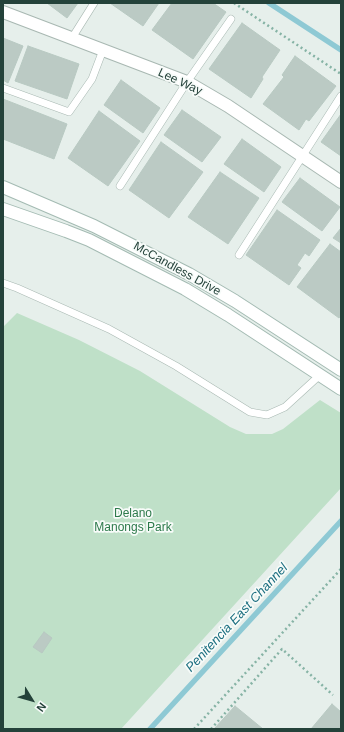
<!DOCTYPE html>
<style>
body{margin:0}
#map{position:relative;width:344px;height:732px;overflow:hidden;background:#e6efeb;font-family:Helvetica,sans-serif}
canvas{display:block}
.frame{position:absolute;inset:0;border:4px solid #24423a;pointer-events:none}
.north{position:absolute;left:12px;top:680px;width:40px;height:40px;-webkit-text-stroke:3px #f7fbf9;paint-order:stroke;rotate:127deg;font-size:11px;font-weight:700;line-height:16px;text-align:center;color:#24423a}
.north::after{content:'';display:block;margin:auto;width:14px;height:18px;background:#24423a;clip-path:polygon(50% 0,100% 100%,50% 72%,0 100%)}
</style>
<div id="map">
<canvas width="344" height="732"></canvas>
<div class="frame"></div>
<div class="north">N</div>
</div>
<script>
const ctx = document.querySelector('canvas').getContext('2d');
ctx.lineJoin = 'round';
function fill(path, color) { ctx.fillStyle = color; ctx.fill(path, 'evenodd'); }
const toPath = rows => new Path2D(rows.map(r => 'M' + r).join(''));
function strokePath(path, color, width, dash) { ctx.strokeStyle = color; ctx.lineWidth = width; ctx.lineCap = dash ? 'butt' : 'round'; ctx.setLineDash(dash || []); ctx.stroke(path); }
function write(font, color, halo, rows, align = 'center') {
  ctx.font = font + ' Helvetica,sans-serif'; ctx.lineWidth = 3.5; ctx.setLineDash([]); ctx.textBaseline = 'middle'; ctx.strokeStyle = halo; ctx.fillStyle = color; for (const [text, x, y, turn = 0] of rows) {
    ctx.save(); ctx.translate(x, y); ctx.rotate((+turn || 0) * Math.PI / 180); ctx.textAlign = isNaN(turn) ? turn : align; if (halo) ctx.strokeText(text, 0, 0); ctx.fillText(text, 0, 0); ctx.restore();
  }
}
fill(toPath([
 [17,313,79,340,140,371,230,427,246,434,272,434,283,429,320,400,341,413,341,488,121,729,3,729,3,327]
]), '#bfe0c8');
strokePath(toPath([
 [269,3,341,50],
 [150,729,341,521]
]), '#8ec9d4', 5.5);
const building = toPath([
 [47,3,78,3,67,18,47,3],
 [110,3,159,3,143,26,110,3],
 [172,3,213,3,226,12,193,59,152,30,172,3],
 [242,23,280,50,262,77,263,79,251,98,209,69,242,23],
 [3,38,23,46,8,83,3,80,3,38],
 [28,46,79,64,67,99,15,81,28,46],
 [295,56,336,86,309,121,306,119,299,130,263,104,284,77,282,75,295,56],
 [121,80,160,108,143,133,104,105,121,80],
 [3,99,67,124,54,159,3,139,3,99],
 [182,110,221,137,202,162,164,135,182,110],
 [99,111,140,141,108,186,68,158,99,111],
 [341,114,341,156,321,142,341,114],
 [242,139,281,167,264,192,224,164,242,139],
 [161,142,203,172,169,218,129,190,161,142],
 [220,172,259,198,228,244,188,217,220,172],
 [300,178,340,207,322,231,282,202,300,178],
 [277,210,320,240,309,256,305,253,297,265,301,268,289,285,246,255,277,210],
 [341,228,341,243,333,238,341,228],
 [330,244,341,252,341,315,339,318,297,287,330,244],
 [44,632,52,638,42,653,33,647,44,632],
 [332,704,341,712,341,729,311,729,332,704],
 [235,706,263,729,214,729,235,706]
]);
fill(building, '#bbcac4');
strokePath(building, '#b8c9c2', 1);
const lane = toPath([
 [72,38,94,3],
 [3,88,69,112,92,79,103,50],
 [120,186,187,82,231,19],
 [239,255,341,96],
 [3,283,17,288,109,329,176,366,250,412,267,415,285,407,320,375]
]);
const street = toPath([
 [3,12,187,82,228,106,341,182]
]);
const secondary = toPath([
 [3,187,94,226,189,274,235,301,341,370],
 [3,209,66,231,89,240,185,289,228,315,341,389]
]);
strokePath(lane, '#a8b8b2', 8);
strokePath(street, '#a8b8b2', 14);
strokePath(secondary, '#a4bbb3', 14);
strokePath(toPath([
 [234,3,341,74],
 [194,729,341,569],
 [211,729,282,649,333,695]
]), '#86b3a5', 2.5, [2, 3]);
strokePath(lane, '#fff', 7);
strokePath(street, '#fff', 12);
strokePath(secondary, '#fff', 12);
write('12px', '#24423a', '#f7fbf9', [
 ["Lee Way",180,82,25],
 ["McCandless Drive",177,269,29]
]);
write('12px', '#2d7a4b', '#f7fbf9', [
 ["Delano",133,514],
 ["Manongs Park",133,528]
]);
write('italic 13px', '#1c6f80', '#f7fbf9', [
 ["Penitencia East Channel",237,618,-47]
]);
</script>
